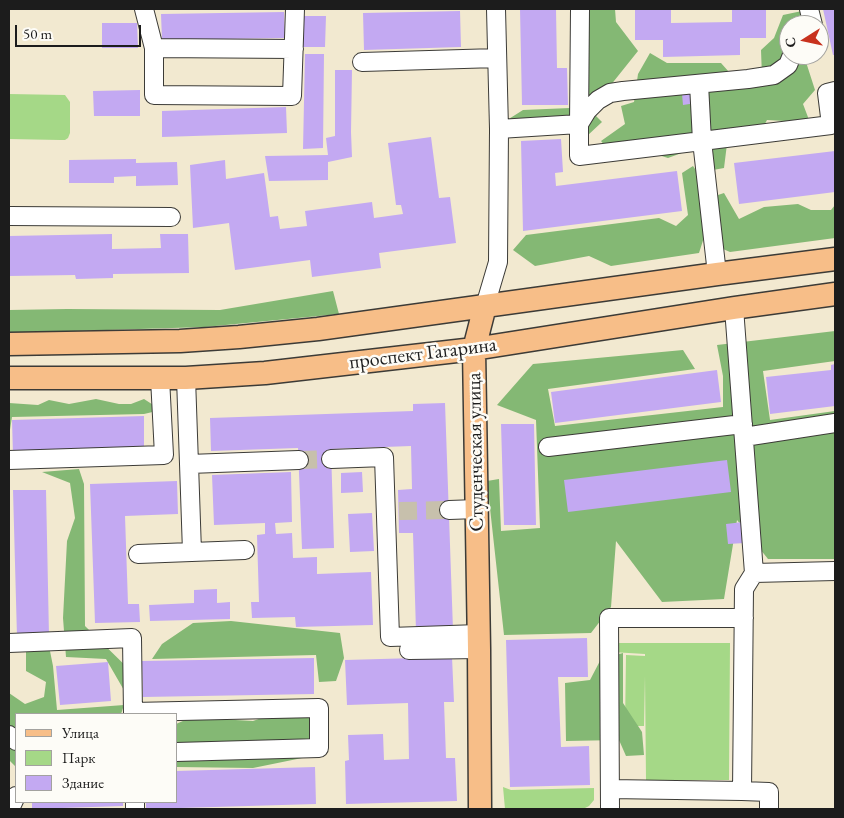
<!DOCTYPE html>
<meta charset="utf-8">
<style>
body{margin:0}
#map{position:relative;width:844px;height:818px;overflow:hidden;background:#f2e9d0;font-family:"EB Garamond",serif}
canvas{display:block}
.frame{position:absolute;inset:0;border:10px solid #1c1c1c;pointer-events:none}
.legend{position:absolute;left:15px;top:713px;width:162px;height:90px;box-sizing:border-box;background:#fdfcf7;border:1px solid #a3a29f;margin:0;padding:6px 9px;list-style:none;font-size:15px;color:#1c1c1c}
.legend li{display:flex;align-items:center;gap:10px;height:25px}
.legend b{width:25px;border:1px solid #a3a29f}
.north{position:absolute;left:779px;top:15px;width:50px;height:50px;box-sizing:border-box;background:#fdfcf7;border:1px solid #a3a29f;border-radius:50%;rotate:260deg;font-size:14px;font-weight:700;line-height:20px;text-align:center;color:#1c1c1c}
.north::after{content:'';display:block;margin:auto;width:18px;height:22px;background:#c8321e;clip-path:polygon(50% 0,100% 100%,50% 72%,0 100%)}
.scale{position:absolute;left:15px;top:25px;width:126px;height:22px;box-sizing:border-box;border:2px solid #1c1c1c;border-top:0;padding-left:6px;font-size:15px;line-height:18px;white-space:nowrap;color:#1c1c1c;-webkit-text-stroke:4px #fdfcf7;paint-order:stroke}
</style>
<div id="map">
<canvas width="844" height="818"></canvas>
<div class="frame"></div>
<ul class="legend">
<li><b style="height:6px;background:#f7be88"></b>Улица</li>
<li><b style="height:14px;background:#a5d887"></b>Парк</li>
<li><b style="height:14px;background:#c3a9f2"></b>Здание</li>
</ul>
<div class="north">С</div>
<div class="scale">50 m</div>
</div>
<script>
const ctx = document.querySelector('canvas').getContext('2d');
ctx.lineJoin = 'round';
function fill(path, color) { ctx.fillStyle = color; ctx.fill(path, 'evenodd'); }
const toPath = rows => new Path2D(rows.map(r => 'M' + r).join(''));
function strokePath(path, color, width, dash) { ctx.strokeStyle = color; ctx.lineWidth = width; ctx.lineCap = dash ? 'butt' : 'round'; ctx.setLineDash(dash || []); ctx.stroke(path); }
function write(font, color, halo, rows, align = 'center') {
  ctx.font = font + ' "EB Garamond",serif'; ctx.lineWidth = 5; ctx.setLineDash([]); ctx.textBaseline = 'middle'; ctx.strokeStyle = halo; ctx.fillStyle = color; for (const [text, x, y, turn = 0] of rows) {
    ctx.save(); ctx.translate(x, y); ctx.rotate((+turn || 0) * Math.PI / 180); ctx.textAlign = isNaN(turn) ? turn : align; if (halo) ctx.strokeText(text, 0, 0); ctx.fillText(text, 0, 0); ctx.restore();
  }
}
fill(toPath([
 [9,94,65,95,70,102,70,133,68,138,65,140,60,140,9,139],
 [612,643,730,643,729,780,646,780,645,676,644,726,625,726,626,655,645,656,645,654,612,652],
 [503,787,511,790,594,788,594,800,589,806,583,809,505,809]
]), '#a5d887');
fill(toPath([
 [573,9,615,9,616,22,638,51,602,96,585,98],
 [802,11,807,25,789,25,789,55,807,55,806,62,815,90,803,104,814,133,803,136,785,121,767,120,756,141,727,144,724,168,713,170,695,148,668,158,652,153,617,160,601,141,625,124,621,106,634,102,638,74,650,53,667,63,721,63,737,81,762,77,761,50,774,38,783,15],
 [584,104,602,122,587,136,504,122,523,110,570,108],
 [693,166,701,178,707,228,699,253,611,266,589,256,535,266,513,250,526,235,659,218,676,226,688,215,682,173],
 [724,193,739,219,764,207,798,204,811,210,831,210,835,205,835,238,730,252,716,246,712,197],
 [333,291,339,314,205,327,9,333,9,310,67,309,220,310],
 [835,331,835,361,763,371,770,420,835,411,835,559,768,559,737,520,724,599,662,602,616,541,611,607,591,633,504,635,487,481,499,479,501,531,540,528,536,420,497,405,533,364,683,350,695,369,548,389,555,426,723,407,723,376,717,345],
 [96,399,119,404,131,404,144,399,161,410,144,414,12,417,9,436,9,403,38,405,49,400,69,404],
 [79,469,84,484,85,626,138,678,125,692,106,659,66,657,63,618,67,541,75,518,70,483,42,472],
 [231,621,340,633,344,658,336,681,319,682,316,655,152,659,162,644,193,623],
 [49,646,53,666,57,710,124,705,121,714,16,714,16,767,9,760,9,693,25,704,44,697,46,682,26,671,26,652],
 [623,653,623,703,642,732,644,755,626,756,619,740,566,741,565,683,590,680,601,659],
 [290,708,316,718,322,739,302,758,253,768,176,767,176,724,199,714,218,719,253,721]
]), '#84b874');
fill(toPath([
 [520,9,556,9,557,68,567,68,568,105,522,105],
 [635,9,671,9,671,23,732,22,732,9,766,9,766,38,740,38,740,55,663,57,663,40,635,40],
 [823,9,835,9,835,55,833,55],
 [460,11,461,47,364,50,363,13],
 [284,12,285,38,162,40,161,14],
 [303,16,326,16,325,47,303,47],
 [102,23,137,23,138,48,102,48],
 [305,54,324,54,323,148,303,149],
 [335,70,352,70,351,132,352,157,328,162,328,180,269,181,265,156,328,155,326,138,335,136],
 [140,90,140,116,94,116,93,91],
 [694,92,696,103,683,105,682,94],
 [286,107,287,133,162,137,162,111],
 [431,137,439,198,450,197,456,243,379,253,381,268,312,277,310,260,235,270,229,223,193,228,190,165,225,160,226,179,264,173,270,217,278,216,280,229,307,226,305,211,372,202,374,218,403,214,401,205,396,205,388,143],
 [561,139,563,172,555,173,556,186,677,171,682,211,523,231,521,141],
 [835,151,835,192,739,204,734,163],
 [136,159,136,163,177,162,178,185,136,186,136,176,114,177,114,183,69,183,69,160],
 [112,234,112,249,161,248,160,234,188,234,189,273,113,274,113,278,76,279,75,275,9,276,9,236],
 [835,364,835,406,770,414,766,377,831,370,831,365],
 [717,370,721,402,555,423,551,392],
 [445,403,453,630,416,631,413,533,399,533,398,490,412,489,411,446,331,449,334,548,302,549,298,448,211,451,210,418,413,411,413,404],
 [144,416,144,451,13,455,12,420],
 [501,424,534,424,536,525,504,525],
 [727,460,731,492,568,512,564,480],
 [291,472,292,522,275,523,276,534,292,533,293,558,317,557,317,574,371,572,373,625,296,627,295,617,252,618,251,602,259,602,257,535,265,534,265,523,214,525,212,475],
 [362,472,363,492,341,493,341,473],
 [177,481,178,514,125,516,128,604,139,604,140,622,95,623,90,484],
 [13,490,46,490,49,636,17,637],
 [372,513,374,551,350,552,348,514],
 [743,522,745,543,728,544,726,524],
 [217,589,217,603,230,602,230,619,150,621,149,605,194,603,194,590],
 [587,638,588,677,558,677,561,747,589,746,590,785,510,787,506,640],
 [452,657,454,702,444,702,446,758,455,758,457,801,346,804,345,761,349,760,348,735,383,734,384,760,409,759,408,703,347,705,345,660],
 [314,658,314,694,143,697,142,661],
 [108,662,111,701,60,705,56,666],
 [315,767,316,804,146,809,146,802,176,802,176,771],
 [32,802,123,802,123,806,32,809]
]), '#c3a9f2');
strokePath(toPath([
 [299,460,331,459],
 [399,511,449,510]
]), '#c7c0ac', 18, [18, 9]);
const minor = toPath([
 [144,9,154,48,154,95,292,96,295,9],
 [809,9,813,25],
 [154,48,294,49],
 [362,62,497,58],
 [579,124,587,111,598,100,610,93,623,91,748,79,774,75,788,65,792,55],
 [579,124,580,9],
 [499,129,579,124,579,156,702,141,699,84],
 [9,216,171,217],
 [717,274,702,141,831,125,827,93,835,91],
 [485,306,498,262,499,129,496,9],
 [734,308,754,573,835,571],
 [186,378,189,464,299,460],
 [744,437,835,423],
 [548,447,743,424],
 [331,459,384,457,390,637,479,634],
 [9,460,164,455,160,378],
 [189,464,192,552],
 [449,510,477,509],
 [138,554,245,550],
 [754,573,744,589,742,791,769,792,769,809],
 [9,643,132,638,133,714],
 [409,650,479,649],
 [133,712,319,708,319,748,176,752],
 [9,735,16,741],
 [610,789,742,791],
 [135,802,135,809],
 [10,809,16,796],
 [610,809,609,618,744,618]
]);
const major = toPath([
 [9,344,180,341,239,337,318,329,717,274,835,259],
 [9,378,186,378,265,373,474,349,734,308,835,294],
 [480,809,479,649,474,349,485,306]
]);
strokePath(minor, '#3c3b37', 20);
strokePath(major, '#3c3b37', 25);
strokePath(minor, '#fff', 18);
strokePath(major, '#f7be88', 22);
write('20px', '#1c1c1c', '#fdfcf7', [
 ["проспект Гагарина",423,354,-7],
 ["Студенческая улица",476,452,-91]
]);
</script>
